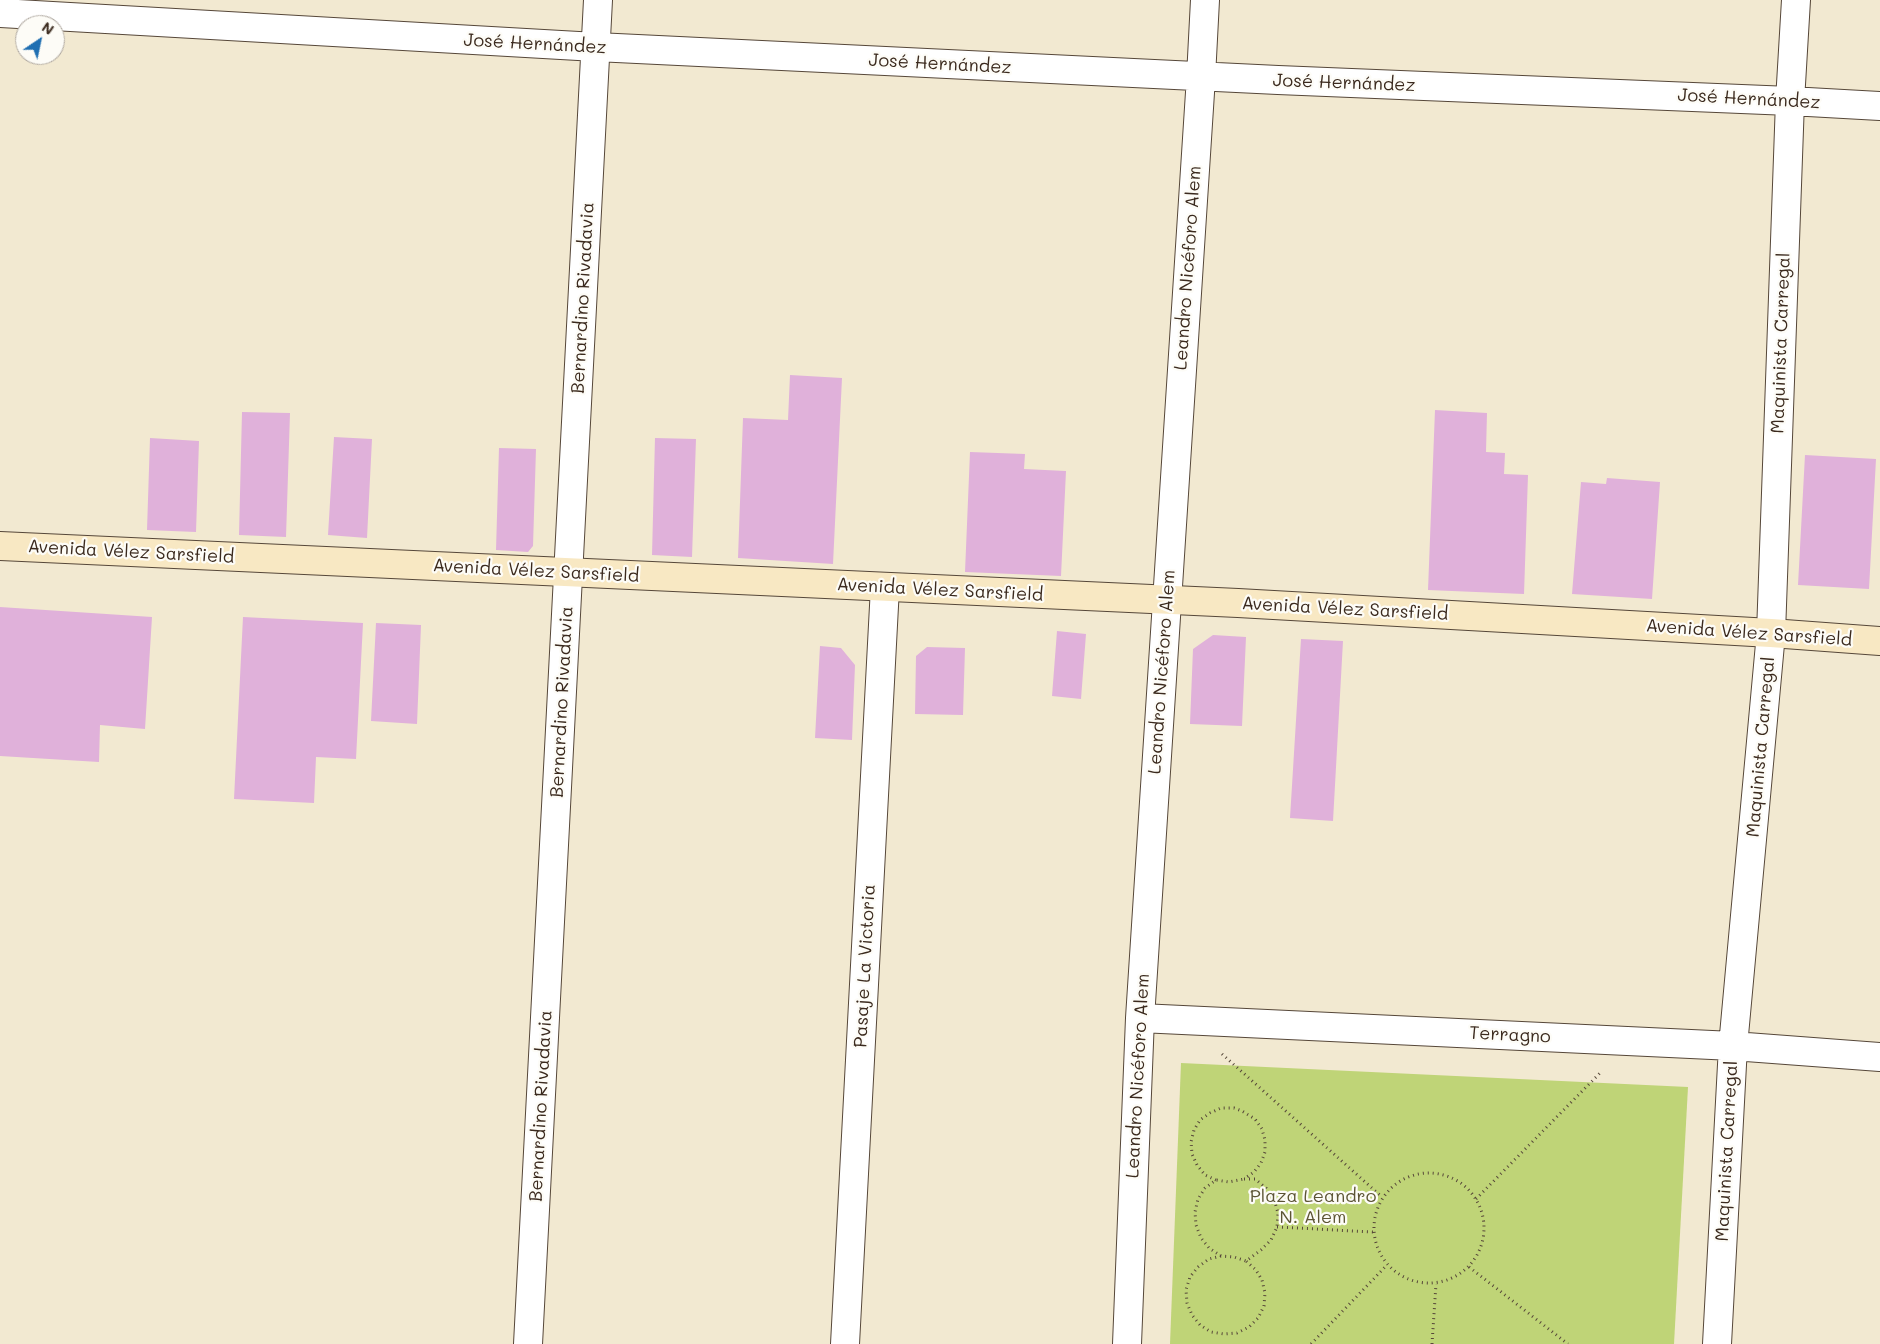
<!DOCTYPE html>
<meta charset="utf-8">
<style>
body{margin:0}
#map{position:relative;width:1880px;height:1344px;overflow:hidden;background:#f2e9d1;font-family:Mali,sans-serif}
canvas{display:block}
.north{position:absolute;left:15px;top:15px;width:50px;height:50px;box-sizing:border-box;background:#fdfcf7;border:1px solid #afa8a0;border-radius:50%;rotate:34deg;font-size:14px;font-weight:700;line-height:20px;text-align:center;color:#3b2a1e}
.north::after{content:'';display:block;margin:auto;width:18px;height:22px;background:#1f6fb2;clip-path:polygon(50% 0,100% 100%,50% 72%,0 100%)}
</style>
<div id="map">
<canvas width="1880" height="1344"></canvas>
<div class="north">N</div>
</div>
<script>
const ctx = document.querySelector('canvas').getContext('2d');
ctx.lineJoin = 'round';
function fill(path, color) { ctx.fillStyle = color; ctx.fill(path, 'evenodd'); }
const toPath = rows => new Path2D(rows.map(r => 'M' + r).join(''));
function strokePath(path, color, width, dash) { ctx.strokeStyle = color; ctx.lineWidth = width; ctx.lineCap = dash ? 'butt' : 'round'; ctx.setLineDash(dash || []); ctx.stroke(path); }
function write(font, color, halo, rows, align = 'center') {
  ctx.font = font + ' Mali,sans-serif'; ctx.lineWidth = 4.5; ctx.setLineDash([]); ctx.textBaseline = 'middle'; ctx.strokeStyle = halo; ctx.fillStyle = color; for (const [text, x, y, turn = 0] of rows) {
    ctx.save(); ctx.translate(x, y); ctx.rotate((+turn || 0) * Math.PI / 180); ctx.textAlign = isNaN(turn) ? turn : align; if (halo) ctx.strokeText(text, 0, 0); ctx.fillText(text, 0, 0); ctx.restore();
  }
}
fill(toPath([
 [1181,1063,1688,1087,1674,1344,1170,1344]
]), '#bfd477');
fill(toPath([
 [790,375,842,378,833,564,738,558,743,418,788,420],
 [1435,410,1487,413,1486,452,1505,453,1504,474,1528,475,1524,594,1428,590],
 [242,412,290,413,286,537,239,535],
 [334,437,372,439,367,538,328,535],
 [150,438,199,441,196,532,147,530],
 [655,438,696,439,692,557,652,555],
 [499,448,536,449,533,546,528,552,496,550],
 [970,452,1025,454,1024,469,1066,471,1061,576,965,572],
 [1805,455,1876,459,1869,589,1798,585],
 [1607,478,1660,482,1652,599,1572,594,1581,482,1606,484],
 [0,607,152,617,145,729,100,725,99,762,0,756],
 [243,617,363,623,356,759,316,757,314,803,234,799],
 [376,623,421,625,417,724,371,721],
 [1057,631,1086,634,1081,699,1052,696],
 [1213,635,1246,637,1242,726,1190,724,1193,649],
 [1301,639,1343,641,1333,821,1290,818],
 [820,646,841,648,855,665,852,740,815,738],
 [927,647,965,648,963,715,915,714,916,656]
]), '#e0b1da');
const minor = toPath([
 [0,13,596,47,1278,80,1790,101,1880,106],
 [1140,1018,1733,1046,1880,1057],
 [528,1344,598,0],
 [845,1344,885,587],
 [1127,1344,1140,1018,1201,77,1205,0],
 [1717,1344,1733,1046,1771,633,1790,101,1796,0]
]);
const secondary = toPath([
 [0,546,1238,603,1771,633,1880,641]
]);
strokePath(minor, '#564739', 30);
strokePath(secondary, '#564739', 30);
strokePath(toPath([
 [1222,1054,1382,1197],
 '1374 1228a55 55 0 1 1 110 0a55 55 0 1 1-110 0Z',
 [1244,1179,1255,1179,1266,1188,1274,1199,1278,1213,1277,1227,1271,1240,1261,1250,1246,1261,1234,1257,1221,1256,1209,1248,1201,1238,1196,1225,1195,1212,1198,1199,1205,1188,1216,1180,1229,1182,1244,1179],
 [1216,1180,1205,1175,1197,1165,1192,1154,1191,1142,1194,1130,1200,1120,1210,1113,1221,1108,1234,1108,1242,1111,1255,1119,1262,1129,1265,1140,1265,1152,1261,1163,1254,1172,1244,1179],
 [1476,1199,1600,1073],
 [1277,1227,1373,1232],
 [1221,1256,1209,1259,1198,1267,1190,1277,1186,1290,1187,1303,1192,1315,1200,1325,1211,1332,1224,1334,1237,1333,1249,1327,1258,1318,1264,1306,1265,1293,1262,1280,1256,1270,1246,1261],
 [1469,1267,1568,1344],
 [1311,1344,1387,1265],
 [1432,1344,1436,1284]
]), '#564739', 3, [1, 4]);
strokePath(minor, '#fff', 28);
strokePath(secondary, '#f8e8c3', 28);
write('18px', '#3b2a1e', '#fdfcf7', [
 ["José Hernández",535,44,3],
 ["José Hernández",940,64,3],
 ["José Hernández",1344,83,2],
 ["José Hernández",1749,99,3],
 ["Leandro Nicéforo Alem",1188,268,-86],
 ["Bernardino Rivadavia",583,298,-87],
 ["Maquinista Carregal",1781,343,-88],
 ["Avenida Vélez Sarsfield",131,552,3],
 ["Avenida Vélez Sarsfield",536,571,3],
 ["Avenida Vélez Sarsfield",940,590,3],
 ["Avenida Vélez Sarsfield",1345,609,3],
 ["Avenida Vélez Sarsfield",1749,633,4],
 ["Leandro Nicéforo Alem",1162,672,-86],
 ["Bernardino Rivadavia",562,702,-87],
 ["Maquinista Carregal",1761,747,-85],
 ["Pasaje La Victoria",865,966,-87],
 ["Terragno",1510,1035,3],
 ["Leandro Nicéforo Alem",1138,1076,-87],
 ["Bernardino Rivadavia",541,1106,-87],
 ["Maquinista Carregal",1727,1151,-87]
]);
write('18px', '#5c5434', '#fdfcf7', [
 ["Plaza Leandro",1313,1196],
 ["N. Alem",1313,1217]
]);
</script>
